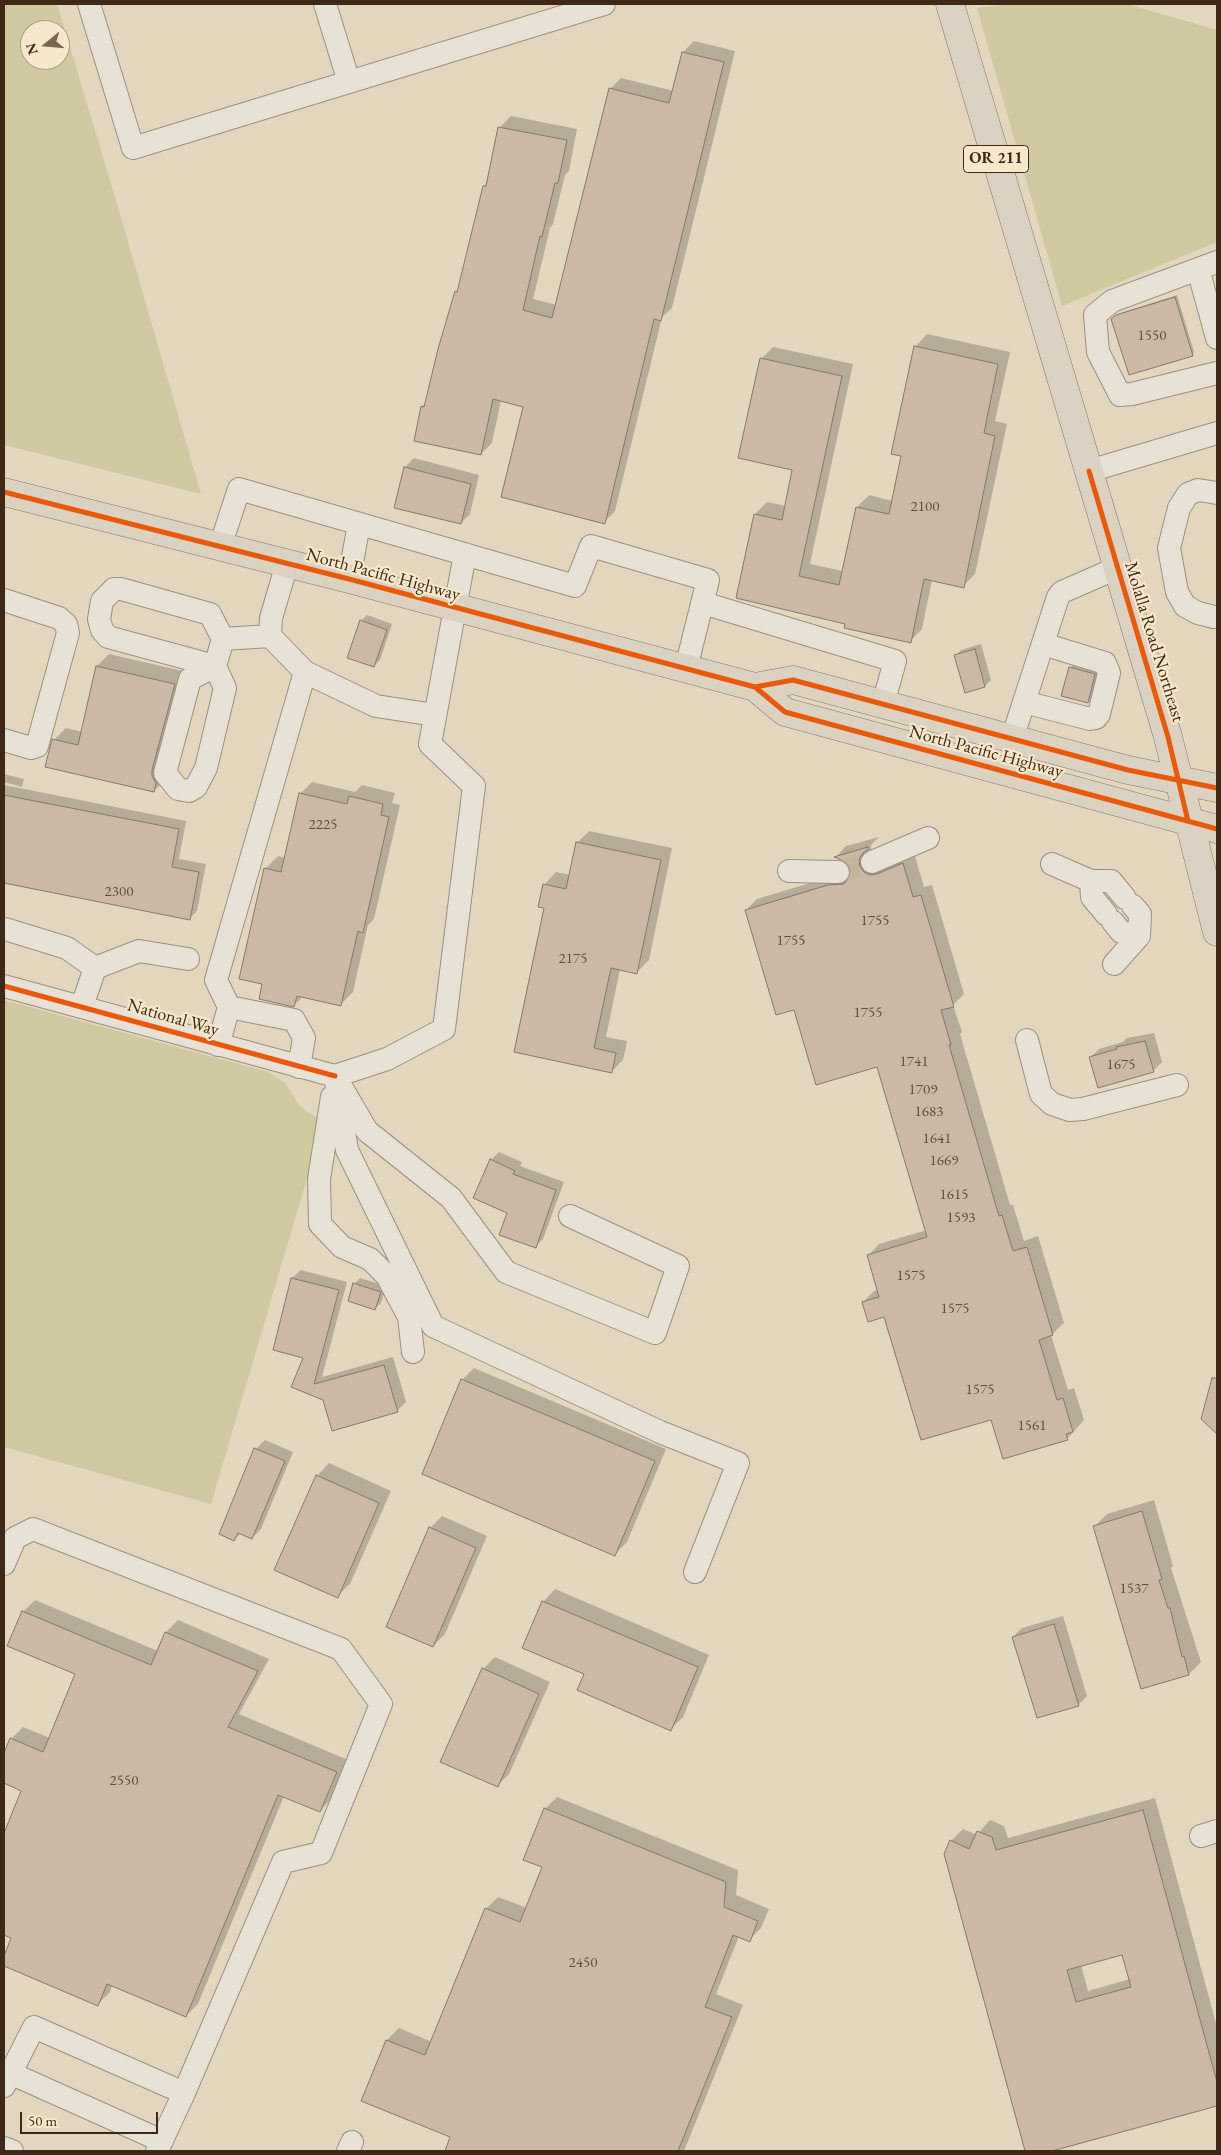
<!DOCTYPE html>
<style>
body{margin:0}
#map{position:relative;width:1221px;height:2155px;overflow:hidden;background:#e5d7be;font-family:"EB Garamond",serif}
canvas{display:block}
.frame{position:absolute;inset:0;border:5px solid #402816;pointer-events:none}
.north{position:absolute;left:20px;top:20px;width:50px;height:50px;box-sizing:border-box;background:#f8e8cb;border:1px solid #ae9b83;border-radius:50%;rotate:253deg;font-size:14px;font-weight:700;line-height:20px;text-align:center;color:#402816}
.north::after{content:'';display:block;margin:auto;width:18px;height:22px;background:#7a6551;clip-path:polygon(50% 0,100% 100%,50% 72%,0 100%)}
.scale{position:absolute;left:20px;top:2112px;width:138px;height:22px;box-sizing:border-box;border:2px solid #402816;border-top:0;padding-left:6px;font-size:15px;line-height:18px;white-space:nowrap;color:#402816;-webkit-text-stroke:4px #f8e8cb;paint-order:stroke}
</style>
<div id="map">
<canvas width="1221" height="2155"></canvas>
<div class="frame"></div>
<div class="north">N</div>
<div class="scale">50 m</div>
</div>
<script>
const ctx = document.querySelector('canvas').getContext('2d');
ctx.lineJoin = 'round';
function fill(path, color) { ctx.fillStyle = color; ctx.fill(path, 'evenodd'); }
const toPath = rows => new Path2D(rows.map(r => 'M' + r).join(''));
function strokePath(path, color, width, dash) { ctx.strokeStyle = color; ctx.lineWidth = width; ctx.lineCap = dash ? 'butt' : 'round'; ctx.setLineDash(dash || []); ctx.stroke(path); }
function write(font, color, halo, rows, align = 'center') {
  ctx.font = font + ' "EB Garamond",serif'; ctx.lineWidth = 4.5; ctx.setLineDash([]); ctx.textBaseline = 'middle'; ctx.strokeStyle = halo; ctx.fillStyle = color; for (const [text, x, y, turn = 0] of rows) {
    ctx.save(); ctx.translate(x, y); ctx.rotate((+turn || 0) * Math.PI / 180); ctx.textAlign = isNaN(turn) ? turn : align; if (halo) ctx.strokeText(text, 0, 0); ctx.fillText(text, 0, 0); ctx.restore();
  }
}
fill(toPath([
 [4,4,57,4,115,197,201,494,4,445],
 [30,30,60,30,60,60,30,60],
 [1010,4,1127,4,1217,30,1217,242,1062,306,977,8],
 [4,1000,268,1072,285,1083,299,1105,309,1113,319,1118,323,1124,211,1504,4,1447]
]), '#d1c99f');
fill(toPath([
 [694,41,735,51,672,308,662,317,615,511,604,522,525,406,501,400,492,443,481,454,422,407,426,403,456,292,459,289,484,186,489,182,500,127,511,116,577,129,569,171,565,175,553,224,550,228,533,299,557,305,610,89,621,78,674,91,683,52],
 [1177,295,1194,352,1192,355,1113,319,1120,313],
 [927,334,1010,352,995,421,1007,424,975,574,963,586,932,580,922,629,910,641,846,623,737,597,755,514,767,502,786,506,794,469,761,359,773,347,853,364,810,564,843,571,857,507,869,495,893,501,903,455,915,347],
 [414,458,479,475,470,514,461,523,396,507,405,467],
 [367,615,392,624,380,660,374,666,361,621],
 [981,644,991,680,985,686,966,691,956,655,961,650],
 [109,654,187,672,166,779,154,791,54,740,66,728,83,732,97,666],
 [1076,662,1100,668,1094,696,1088,702,1070,668],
 [4,774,24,779,22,787,4,782],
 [312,782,355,792,362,785,395,793,392,803,400,805,374,919,368,925,353,992,341,1004,304,996,294,1005,264,983,240,978,266,868,278,856,285,858,300,794],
 [4,785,186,821,179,859,206,864,197,911,189,919,4,879],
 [589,831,672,848,649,960,637,972,620,969,606,1037,627,1041,623,1060,611,1072,516,1051,546,907,544,885,556,872,570,875,577,843],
 [879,837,871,845,871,855,914,853,924,887,932,885,964,994,953,1005,962,1032,960,1034,1010,1205,1013,1205,1024,1241,1038,1236,1064,1323,1051,1335,1068,1390,1074,1388,1084,1420,1067,1439,992,1418,885,1316,863,1302,874,1291,878,1290,868,1256,879,1244,927,1230,877,1065,795,1008,746,910,757,899,840,874,852,873,851,866,845,859,836,857,846,846],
 [1154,1033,1162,1062,1153,1071,1090,1058,1099,1049,1123,1042,1127,1038],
 [499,1152,522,1162,520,1166,564,1182,543,1239,535,1247,508,1212,491,1160],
 [301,1270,347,1282,322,1377,393,1357,406,1402,397,1411,324,1399,293,1387,305,1357,274,1349,292,1278],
 [360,1278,386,1286,381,1303,375,1308,354,1284],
 [474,1368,666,1449,627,1542,615,1554,462,1380],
 [1217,1379,1217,1433,1203,1418,1212,1384],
 [265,1440,293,1452,261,1529,252,1538,241,1533,234,1540,256,1449],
 [329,1463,391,1491,350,1584,337,1596,317,1476],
 [1154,1500,1173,1566,1171,1568,1201,1662,1189,1674,1095,1526,1107,1514],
 [442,1516,487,1536,445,1634,433,1646,430,1528],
 [555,1589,709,1655,683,1717,671,1729,585,1673,543,1602],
 [35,1600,158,1651,166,1632,178,1620,269,1659,239,1714,348,1760,332,1798,320,1811,284,1796,198,2004,186,2016,112,1985,110,1992,98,2004,4,1965,4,1960,13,1937,4,1933,4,1836,23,1790,4,1782,4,1757,11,1739,23,1727,50,1738,77,1674,23,1612],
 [1063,1616,1087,1696,1078,1705,1013,1637,1022,1628],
 [495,1657,550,1682,509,1774,497,1786,483,1669],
 [557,1797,738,1870,736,1895,769,1909,761,1928,749,1940,739,1936,716,1994,743,2005,684,2151,446,2151,452,2137,362,2100,387,2040,399,2028,432,2042,486,1909,498,1897,527,1908,543,1866,545,1809],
 [1155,1798,1217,2027,1217,2105,1047,2151,1026,2151,945,1854,951,1841,963,1829,977,1835,990,1820,1004,1826,1008,1838],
 [1123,1954,1130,1979,1088,1991,1081,1965]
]), '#0003');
const building = toPath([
 [682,52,724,62,661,321,654,319,605,524,501,497,523,407,493,399,481,455,414,441,421,406,424,407,438,349,455,291,457,292,483,186,486,186,498,127,567,140,558,183,555,183,542,237,540,236,523,310,552,318,609,88,669,103,682,52],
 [1175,297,1193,356,1129,375,1111,319,1116,315,1175,297],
 [914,346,998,364,984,433,995,436,964,588,924,579,911,643,844,628,845,624,736,598,754,514,782,520,792,470,738,458,760,358,842,376,799,576,839,585,856,507,889,514,901,456,891,454,914,346],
 [404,467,471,484,461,524,394,508,404,467],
 [360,620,387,630,374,667,347,658,360,620],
 [975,649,985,687,965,693,954,655,975,649],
 [96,666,175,684,152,770,152,776,156,783,154,792,45,767,52,739,78,745,96,666],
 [1069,667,1095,674,1088,703,1061,696,1069,667],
 [299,793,347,804,349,796,383,804,381,815,389,817,363,933,358,931,341,1006,297,996,294,1007,259,999,262,984,239,979,264,868,281,872,299,793],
 [4,795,179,829,172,867,199,872,190,920,4,883,4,795],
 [576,842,661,860,637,974,611,968,594,1048,616,1053,612,1073,514,1052,544,908,538,907,543,884,566,889,576,842],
 [868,847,868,849,862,854,859,860,860,867,864,872,870,875,877,874,903,863,913,897,921,895,954,1007,941,1010,951,1045,949,1045,994,1199,999,1216,1002,1215,1013,1251,1027,1247,1053,1335,1039,1340,1057,1400,1063,1398,1073,1432,1066,1434,1068,1440,1003,1459,991,1420,921,1440,884,1317,868,1322,862,1302,879,1297,867,1255,927,1237,877,1067,816,1085,794,1010,776,1015,745,910,828,885,844,884,849,878,851,873,850,866,844,861,834,857,868,847],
 [1145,1041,1154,1072,1098,1088,1089,1057,1117,1049,1116,1047,1145,1041],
 [490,1159,515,1171,513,1174,556,1190,536,1248,499,1235,507,1213,473,1198,490,1159],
 [291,1278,339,1290,314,1384,384,1365,398,1412,332,1431,323,1400,291,1387,303,1358,273,1350,291,1278],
 [353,1283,381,1292,375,1310,348,1301,353,1283],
 [1212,1378,1217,1378,1217,1434,1201,1419,1212,1378],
 [461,1379,655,1461,615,1556,422,1474,461,1379],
 [254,1448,285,1461,252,1539,238,1533,234,1541,219,1534,254,1448],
 [316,1475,379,1503,338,1598,274,1570,316,1475],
 [1142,1511,1162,1579,1159,1580,1168,1608,1170,1608,1182,1657,1184,1656,1189,1675,1141,1689,1093,1526,1142,1511],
 [429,1527,476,1548,433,1647,386,1627,429,1527],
 [542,1601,698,1667,671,1731,577,1690,584,1674,522,1648,542,1601],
 [22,1611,151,1665,165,1632,258,1671,228,1727,337,1772,320,1812,278,1795,186,2017,107,1984,98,2006,4,1966,4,1956,11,1938,4,1935,4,1833,21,1791,4,1783,4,1753,10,1738,43,1752,75,1674,7,1646,22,1611],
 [1054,1624,1079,1706,1037,1718,1012,1637,1054,1624],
 [482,1668,539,1694,498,1787,440,1762,482,1668],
 [544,1808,726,1882,724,1907,758,1921,750,1942,733,1935,705,2007,732,2017,678,2151,445,2151,450,2137,361,2101,386,2040,425,2055,485,1908,520,1922,542,1867,523,1860,544,1808],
 [1143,1810,1217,2082,1217,2106,1052,2151,1025,2151,944,1854,950,1840,969,1849,977,1831,992,1837,996,1850,1143,1810],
 [1122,1955,1131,1987,1076,2002,1067,1970,1122,1955]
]);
fill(building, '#cdb8a5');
strokePath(building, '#837869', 1);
strokePath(toPath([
 [838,872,872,862]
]), '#c4b49c', 22, [22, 11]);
const minor = toPath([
 [89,4,133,148,604,4],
 [325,4,349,82],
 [1217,262,1112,301,1095,315,1098,352,1120,395,1132,394,1217,373],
 [1198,269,1217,338],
 [1089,471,1217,433],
 [220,547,239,489,575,586,591,546,708,580,686,668],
 [287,564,271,618,270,636,305,672,376,706,435,715],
 [349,579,359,524],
 [4,600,59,618,66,624,68,633,37,746,31,748,4,740],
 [703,603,895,661,883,704],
 [1214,617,1198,613,1185,606,1177,592,1169,548,1179,508,1188,494,1198,490,1217,493],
 [223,639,210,614,121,589,114,589,102,601,99,619,102,630,108,637,215,666,190,679,165,773,178,789,189,791,196,787,206,768,225,688,215,666,223,639,270,636],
 [1024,702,1090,719,1096,718,1099,714,1109,673,1105,663,1043,644],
 [1012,739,1058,597,1062,592,1117,568],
 [872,862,928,838],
 [1052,864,1091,881,1092,897,1106,914],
 [789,871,838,872],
 [1091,881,1111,881,1125,898],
 [1113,922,1121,932,1139,936],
 [5,929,67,948,95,968],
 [1114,964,1139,936,1140,914,1133,906],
 [4,986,335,1076],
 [82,1006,95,968,139,951,188,959],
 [229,1007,294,1020,304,1038,299,1067],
 [1027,1040,1041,1094,1052,1104,1070,1110,1083,1109,1177,1085],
 [218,1045,229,1007,216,980,305,672],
 [335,1076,347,1150,433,1326,660,1432,738,1463,695,1572],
 [335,1076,387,1059,444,1029,474,786,430,744,465,554],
 [342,1088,367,1131,451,1198,506,1272,655,1333,678,1266,570,1216],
 [332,1097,319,1179,320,1224,342,1247,370,1259,387,1276,409,1317,413,1352],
 [4,1564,15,1538,33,1529,341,1649,381,1704,321,1853,283,1862,184,2093],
 [1201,1836,1217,1831],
 [10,2073,162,2141],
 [4,2086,34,2027,184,2093,157,2151],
 [4,2148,12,2151],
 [348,2151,352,2142]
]);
const major = toPath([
 [950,4,1168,737,1217,932],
 [4,492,349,579,755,687,785,712,1217,829],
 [755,687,793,680,1128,770,1217,788]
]);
strokePath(minor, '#9a907f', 24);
strokePath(major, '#837869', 29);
strokePath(minor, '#e8e2d6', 22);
strokePath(major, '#dcd2c1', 28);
strokePath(toPath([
 [1089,471,1168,737,1188,821],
 [4,492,349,579,755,687,785,712,1217,829],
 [755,687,793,680,1128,770,1217,788],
 [4,986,335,1076]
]), '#e8590c', 5);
write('15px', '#634c3a', null, [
 ["1550",1152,336],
 ["2100",925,507],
 ["2225",323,825],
 ["2300",119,892],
 ["1755",875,921],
 ["1755",791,941],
 ["2175",573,959],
 ["1755",868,1013],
 ["1741",914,1062],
 ["1675",1121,1065],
 ["1709",923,1090],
 ["1683",929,1112],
 ["1641",937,1139],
 ["1669",944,1161],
 ["1615",954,1195],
 ["1593",961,1218],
 ["1575",911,1276],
 ["1575",955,1309],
 ["1575",980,1390],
 ["1561",1032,1426],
 ["1537",1134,1589],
 ["2550",124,1781],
 ["2450",583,1963]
]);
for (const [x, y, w] of [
 [996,159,65]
]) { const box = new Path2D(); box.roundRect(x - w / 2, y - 13.5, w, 27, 4); ctx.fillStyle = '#f8e8cb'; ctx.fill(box); strokePath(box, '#402816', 1); }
write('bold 16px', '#402816', null, [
 ["OR 211",996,159]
]);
write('18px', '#402816', '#f8e8cb', [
 ["North Pacific Highway",383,575,15],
 ["Molalla Road Northeast",1154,642,73],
 ["North Pacific Highway",986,752,15],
 ["National Way",173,1018,16]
]);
</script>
